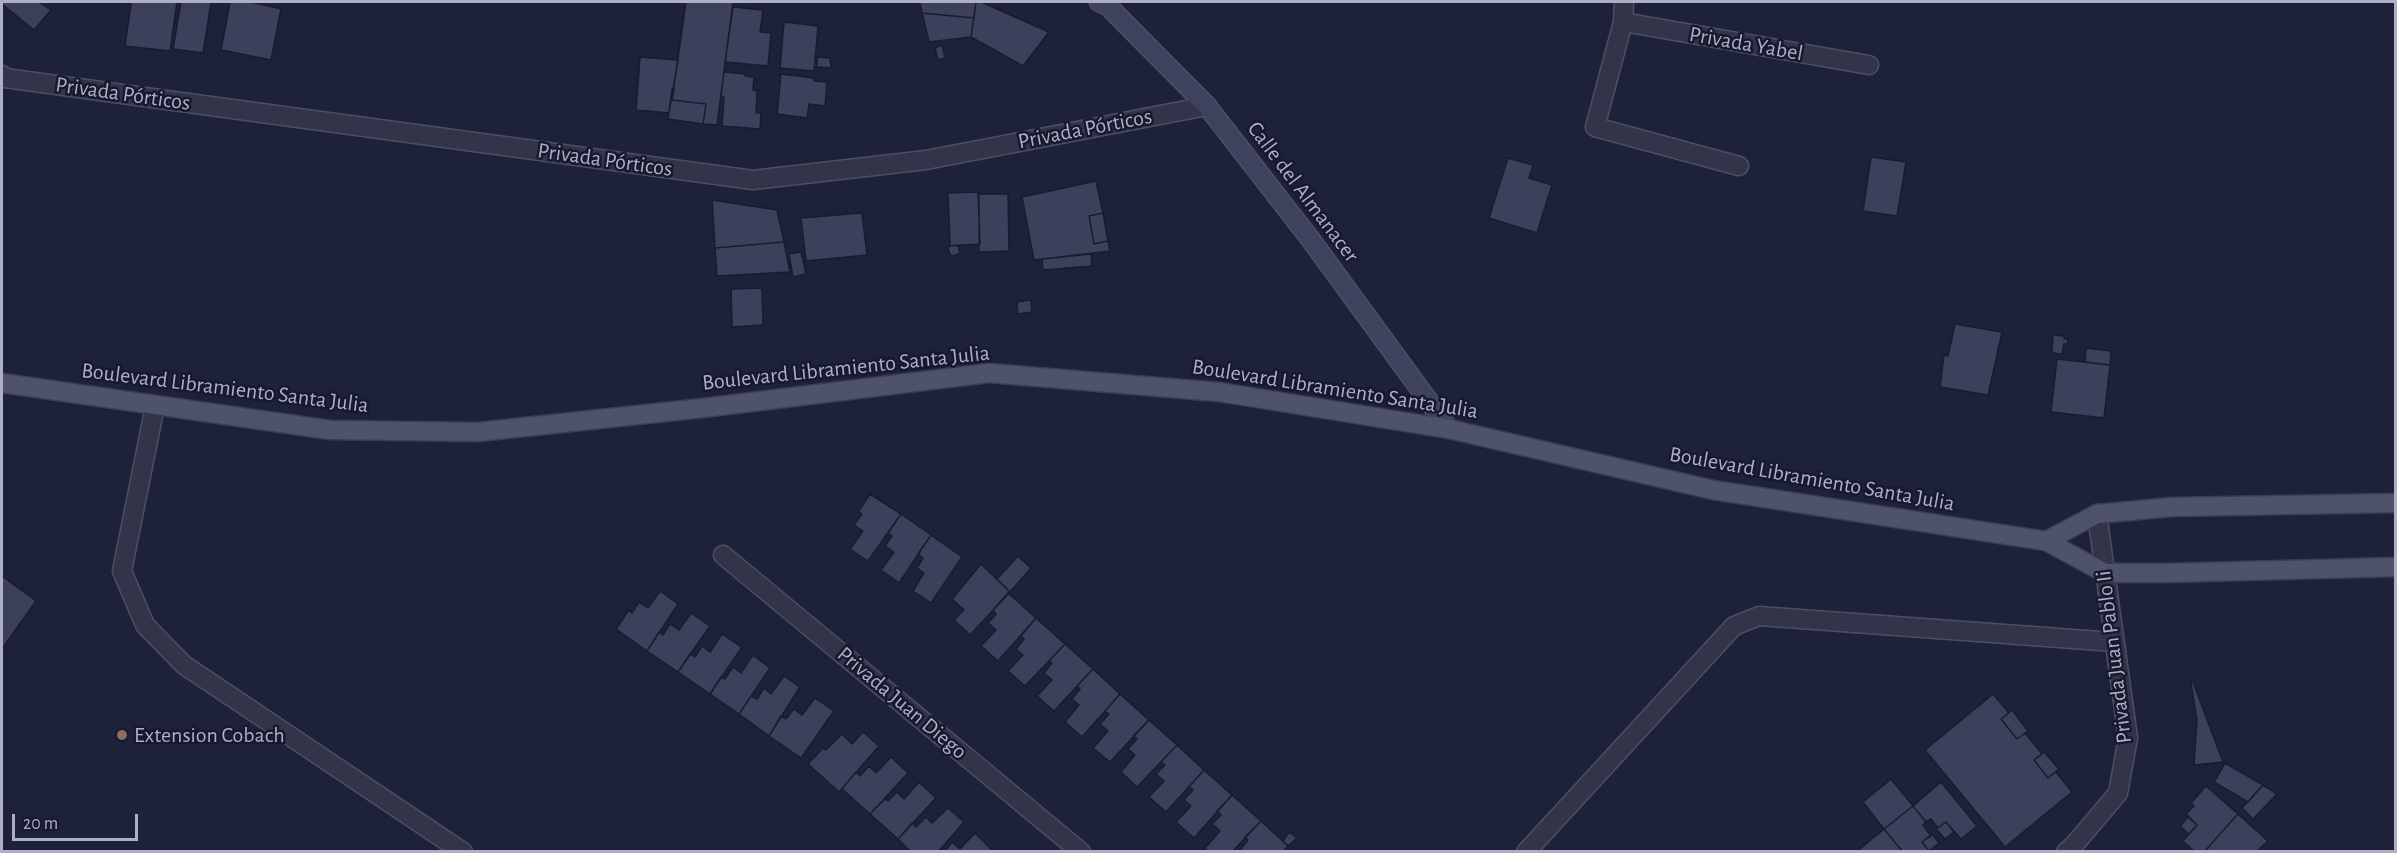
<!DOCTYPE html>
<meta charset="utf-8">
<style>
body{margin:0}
#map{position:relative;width:2397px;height:853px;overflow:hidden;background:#1e2239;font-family:"Alegreya Sans",sans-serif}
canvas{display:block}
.frame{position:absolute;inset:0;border:3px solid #acafc6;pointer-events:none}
.scale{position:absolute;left:12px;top:814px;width:126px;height:27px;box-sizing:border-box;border:3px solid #acafc6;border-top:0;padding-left:8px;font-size:18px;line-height:21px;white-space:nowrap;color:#acafc6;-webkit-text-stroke:4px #171a2e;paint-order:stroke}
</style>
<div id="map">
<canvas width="2397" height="853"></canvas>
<div class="frame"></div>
<div class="scale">20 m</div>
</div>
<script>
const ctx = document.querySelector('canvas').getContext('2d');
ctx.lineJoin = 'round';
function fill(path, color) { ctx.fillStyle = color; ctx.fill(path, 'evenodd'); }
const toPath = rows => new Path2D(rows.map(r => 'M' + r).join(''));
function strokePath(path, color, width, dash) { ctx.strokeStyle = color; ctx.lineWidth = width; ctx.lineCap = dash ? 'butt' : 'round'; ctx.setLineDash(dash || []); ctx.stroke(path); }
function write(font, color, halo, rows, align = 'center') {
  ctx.font = font + ' "Alegreya Sans",sans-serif'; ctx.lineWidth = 5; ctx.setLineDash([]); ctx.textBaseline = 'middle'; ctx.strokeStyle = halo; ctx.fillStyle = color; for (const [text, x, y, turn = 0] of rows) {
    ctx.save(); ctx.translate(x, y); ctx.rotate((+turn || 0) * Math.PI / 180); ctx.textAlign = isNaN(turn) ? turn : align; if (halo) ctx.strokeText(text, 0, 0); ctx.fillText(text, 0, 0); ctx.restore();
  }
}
const building = toPath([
 [2,2,39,2,51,10,34,30,2,4,2,2],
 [126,2,177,2,170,51,125,46,131,4,126,3,126,2],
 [181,2,211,2,203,53,173,49,181,2],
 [230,2,251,2,281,9,271,60,221,50,230,2],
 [686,2,733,2,717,125,703,124,706,104,672,100,686,2],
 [920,2,976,2,974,18,922,13,920,2],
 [976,2,981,2,1049,32,1023,66,971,37,976,2],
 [733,7,763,10,760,32,771,33,768,66,725,62,733,7],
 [922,13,974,18,971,37,929,42,922,13],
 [784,22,818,26,814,71,780,68,784,22],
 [942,45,945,58,938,60,935,48,942,45],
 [640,57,678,60,669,113,636,110,640,57],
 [817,57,830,58,831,68,817,67,817,57],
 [724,72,745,74,745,76,754,77,753,90,757,91,756,113,761,113,760,129,722,126,724,97,721,96,724,72],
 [781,74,814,78,814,81,827,82,825,106,809,104,807,118,777,114,781,74],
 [672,89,674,90,672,100,706,104,703,124,668,119,672,89],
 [1871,157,1906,162,1897,216,1863,211,1871,157],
 [1508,158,1533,165,1529,178,1552,185,1537,233,1489,218,1508,158],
 [1096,181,1103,213,1089,216,1094,244,1108,241,1110,251,1034,260,1022,197,1096,181],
 [978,192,980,244,950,246,948,193,978,192],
 [979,194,1008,194,1009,251,979,252,979,194],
 [712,200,777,210,784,242,715,248,712,200],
 [862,213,867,255,806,261,801,218,862,213],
 [1103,213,1108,241,1094,244,1089,216,1103,213],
 [784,242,790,272,717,276,715,248,784,242],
 [958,245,960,253,954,256,950,255,948,248,950,246,958,245],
 [801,252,806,274,793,277,789,254,801,252],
 [1091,254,1092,266,1043,270,1042,259,1091,254],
 [762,288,763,325,732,327,731,289,762,288],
 [1031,300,1032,312,1018,314,1017,302,1031,300],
 [1955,324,2002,332,1988,395,1940,387,1944,355,1948,356,1955,324],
 [2053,335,2064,336,2064,339,2068,339,2067,344,2064,344,2062,354,2052,353,2053,335],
 [2086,348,2111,351,2110,365,2085,362,2086,348],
 [2057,359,2110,365,2104,418,2051,412,2057,359],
 [870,494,901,514,868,561,850,549,863,531,854,525,862,514,858,512,870,494],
 [901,514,931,535,899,583,881,570,894,552,885,546,892,536,888,533,901,514],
 [931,535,962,557,931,603,913,591,924,573,917,568,923,558,918,554,931,535],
 [1018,556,1031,568,1010,592,997,579,1018,556],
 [981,564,1010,592,970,635,954,620,964,610,952,599,981,564],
 [2,576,36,601,2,649,2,576],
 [660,591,678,604,647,651,616,629,629,610,632,613,639,602,648,608,660,591],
 [1008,593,1036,618,998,661,981,646,996,630,988,623,996,614,993,610,1008,593],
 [691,613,710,626,678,672,647,651,659,632,663,635,670,624,679,630,691,613],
 [1036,618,1065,644,1025,686,1008,671,1023,655,1016,649,1024,639,1021,636,1036,618],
 [722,634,742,647,710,694,678,672,690,654,695,657,702,646,710,652,722,634],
 [1065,644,1093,669,1054,711,1037,696,1052,680,1044,673,1052,663,1049,661,1065,644],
 [753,655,770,668,739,714,710,694,721,677,725,679,733,667,741,673,753,655],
 [1093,669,1120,694,1082,737,1065,722,1079,705,1072,699,1080,689,1077,686,1093,669],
 [784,676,800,687,769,736,739,714,751,696,757,699,764,688,771,694,784,676],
 [2193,682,2223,762,2194,765,2197,720,2191,683,2193,682],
 [1120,694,1149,720,1110,762,1093,748,1108,731,1100,724,1109,714,1105,711,1120,694],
 [1993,694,2009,713,2001,719,2017,739,2025,733,2042,754,2034,760,2048,778,2056,772,2072,792,2005,847,1925,750,1993,694],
 [815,698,834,711,801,758,769,736,781,716,786,719,794,709,802,715,815,698],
 [2012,710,2028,731,2017,739,2001,719,2012,710],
 [1149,720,1177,745,1137,787,1121,772,1135,755,1128,749,1137,739,1133,736,1149,720],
 [863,732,879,746,839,792,808,764,823,748,826,750,842,734,852,744,863,732],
 [1177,745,1204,770,1166,812,1149,797,1164,781,1156,774,1165,765,1161,762,1177,745],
 [2044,752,2059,769,2048,778,2034,760,2044,752],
 [891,757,908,773,870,814,842,789,856,772,860,776,869,766,876,773,891,757],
 [2225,763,2263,785,2248,802,2214,782,2225,763],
 [1204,770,1232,795,1194,838,1176,822,1191,806,1184,800,1193,790,1189,787,1204,770],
 [1891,779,1913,806,1884,829,1863,802,1891,779],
 [919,782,936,798,898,839,870,814,885,799,888,801,897,792,904,799,919,782],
 [1941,782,1977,826,1961,839,1946,822,1938,828,1931,819,1926,822,1913,806,1941,782],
 [2263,785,2277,794,2253,819,2242,808,2263,785],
 [2206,786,2238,814,2204,852,2195,852,2183,841,2197,825,2186,814,2194,806,2191,803,2206,786],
 [1232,795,1261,821,1232,852,1209,852,1205,848,1220,831,1212,824,1221,815,1217,811,1232,795],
 [1913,806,1926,822,1923,825,1931,836,1922,842,1930,852,1903,852,1884,829,1913,806],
 [948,808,964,822,938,852,911,852,898,839,912,823,916,827,926,817,932,823,948,808],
 [2238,814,2268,841,2256,852,2204,852,2238,814],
 [2188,817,2197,825,2189,834,2180,826,2188,817],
 [1261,821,1288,846,1283,852,1242,852,1240,850,1248,840,1245,837,1261,821],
 [1946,822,1954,832,1945,839,1936,829,1946,822],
 [1884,829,1903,852,1856,852,1884,829],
 [1289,832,1297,838,1288,846,1283,841,1289,832],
 [975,833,991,849,989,852,944,852,952,842,960,849,975,833],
 [1932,834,1939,843,1929,851,1922,842,1932,834]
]);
fill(building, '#3c405b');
strokePath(building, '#191c30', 1.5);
const street = toPath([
 [1624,2,1623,22,1595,127,1739,166],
 [1623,22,1869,65],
 [2,75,5,78,753,180,926,160,1207,106],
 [155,406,122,571,145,625,184,665,463,852],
 [723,555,1081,852],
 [1526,852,1734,626,1759,616,2114,642],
 [2066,852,2074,845,2118,793,2128,738,2097,514]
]);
const secondary = toPath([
 [1099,2,1108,6,1207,106,1311,240,1449,429]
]);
const primary = toPath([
 [2,383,330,430,478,432,703,408,989,373,1219,392,1449,429,1713,490,2046,541,2105,573,2167,573,2396,567],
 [2046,541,2097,514,2172,507,2396,503]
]);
strokePath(street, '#4c4f64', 21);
strokePath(secondary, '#4c4f64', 21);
strokePath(primary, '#3b3e53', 21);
strokePath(street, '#323549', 18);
strokePath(secondary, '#3f425d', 18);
strokePath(primary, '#4f536a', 18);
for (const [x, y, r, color] of [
 [122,735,6,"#8d6e63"]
]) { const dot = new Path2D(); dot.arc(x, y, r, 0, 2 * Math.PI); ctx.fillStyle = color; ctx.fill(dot); strokePath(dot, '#171a2e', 2); }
write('22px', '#acafc6', '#171a2e', [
 ["Privada Yabel",1746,44,10],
 ["Privada Pórticos",123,94,8],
 ["Privada Pórticos",1085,129,-11],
 ["Privada Pórticos",605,160,8],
 ["Calle del Almanacer",1303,192,53],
 ["Boulevard Libramiento Santa Julia",846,368,-6],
 ["Boulevard Libramiento Santa Julia",225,388,7],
 ["Boulevard Libramiento Santa Julia",1335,389,9],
 ["Boulevard Libramiento Santa Julia",1812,479,10],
 ["Privada Juan Pablo Ii",2114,657,-97],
 ["Privada Juan Diego",902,703,40]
]);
write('22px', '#acafc6', '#171a2e', [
 ["Extension Cobach",134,735]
], 'left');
</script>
